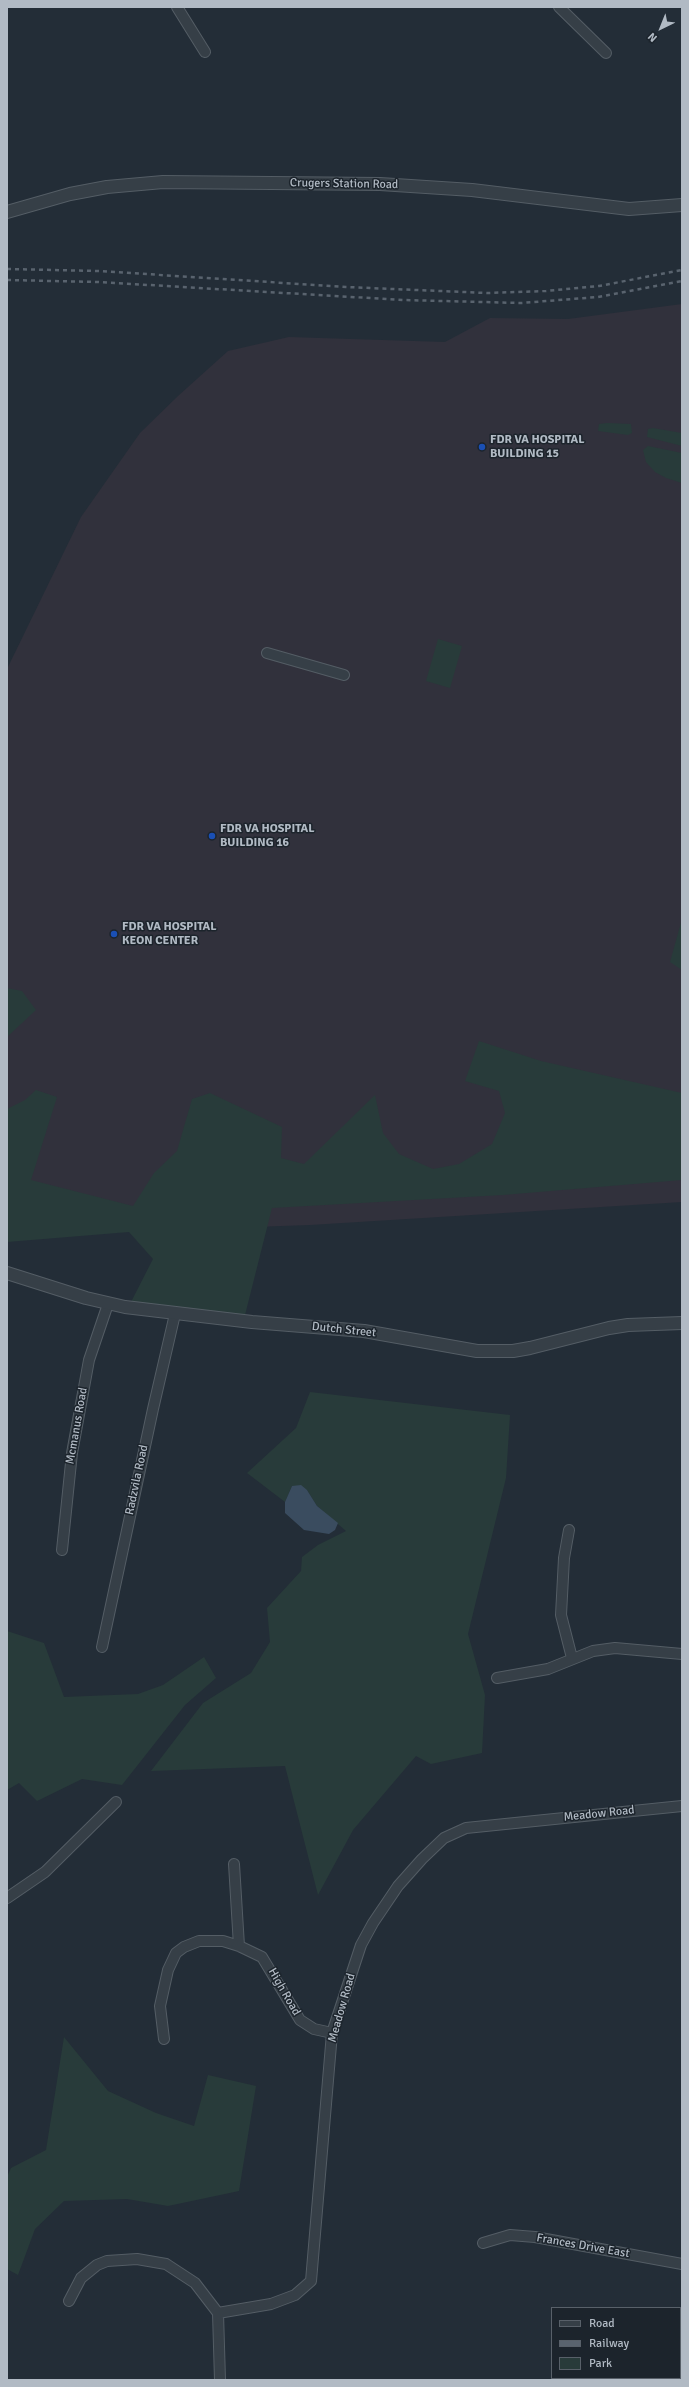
<!DOCTYPE html>
<style>
body{margin:0}
#map{position:relative;width:689px;height:2387px;overflow:hidden;background:#232d37;font-family:Signika,sans-serif}
canvas{display:block}
.frame{position:absolute;inset:0;border:8px solid #b1bac4;pointer-events:none}
.legend{position:absolute;left:551px;top:2307px;width:130px;height:72px;box-sizing:border-box;background:#1c242c;border:1px solid #586069;margin:0;padding:5px 7px;list-style:none;font-size:12px;color:#b1bac4}
.legend li{display:flex;align-items:center;gap:8px;height:20px}
.legend b{width:20px;border:1px solid #586069}
.north{position:absolute;left:641px;top:8px;width:40px;height:40px;-webkit-text-stroke:3px #1c242c;paint-order:stroke;rotate:223deg;font-size:11px;font-weight:700;line-height:16px;text-align:center;color:#b1bac4}
.north::after{content:'';display:block;margin:auto;width:14px;height:18px;background:#b1bac4;clip-path:polygon(50% 0,100% 100%,50% 72%,0 100%)}
</style>
<div id="map">
<canvas width="689" height="2387"></canvas>
<div class="frame"></div>
<ul class="legend">
<li><b style="height:5px;background:#363f47"></b>Road</li>
<li><b style="height:5px;background:#59636e"></b>Railway</li>
<li><b style="height:11px;background:#283b3a"></b>Park</li>
</ul>
<div class="north">N</div>
</div>
<script>
const ctx = document.querySelector('canvas').getContext('2d');
ctx.lineJoin = 'round';
function fill(path, color) { ctx.fillStyle = color; ctx.fill(path, 'evenodd'); }
const toPath = rows => new Path2D(rows.map(r => 'M' + r).join(''));
function strokePath(path, color, width, dash) { ctx.strokeStyle = color; ctx.lineWidth = width; ctx.lineCap = dash ? 'butt' : 'round'; ctx.setLineDash(dash || []); ctx.stroke(path); }
function write(font, color, halo, rows, align = 'center') {
  ctx.font = font + ' Signika,sans-serif'; ctx.lineWidth = 3; ctx.setLineDash([]); ctx.textBaseline = 'middle'; ctx.strokeStyle = halo; ctx.fillStyle = color; for (const [text, x, y, turn = 0] of rows) {
    ctx.save(); ctx.translate(x, y); ctx.rotate((+turn || 0) * Math.PI / 180); ctx.textAlign = isNaN(turn) ? turn : align; if (halo) ctx.strokeText(text, 0, 0); ctx.fillText(text, 0, 0); ctx.restore();
  }
}
fill(toPath([
 [682,304,682,1202,310,1225,139,1231,7,1239,7,669,81,517,140,433,178,396,228,351,289,337,445,342,490,318,568,319]
]), '#31313c');
fill(toPath([
 [607,423,631,424,632,433,628,435,598,431,599,424],
 [653,428,682,433,682,446,647,437,648,429],
 [648,446,682,453,682,483,666,478,655,472,646,462,643,450],
 [438,639,462,646,450,688,426,681],
 [682,919,682,970,670,962],
 [7,988,22,991,36,1010,7,1037],
 [479,1041,541,1061,682,1093,682,1180,503,1195,272,1208,245,1315,131,1302,153,1259,129,1232,7,1242,7,1109,25,1100,36,1090,57,1097,31,1180,133,1206,154,1173,177,1151,192,1099,210,1093,282,1127,281,1158,304,1164,375,1095,383,1133,399,1154,433,1169,459,1164,492,1144,505,1113,499,1091,465,1081],
 [310,1392,510,1415,506,1478,468,1634,485,1695,482,1753,431,1764,416,1756,353,1830,318,1895,285,1766,151,1771,203,1703,251,1673,270,1642,267,1608,301,1571,302,1557,318,1545,346,1531,317,1506,307,1490,292,1486,285,1502,247,1473,296,1428],
 [7,1631,44,1643,64,1697,138,1694,163,1685,204,1657,216,1678,185,1705,122,1785,82,1779,37,1801,19,1783,7,1790],
 [64,2037,108,2091,156,2113,194,2126,208,2075,256,2086,239,2191,168,2206,127,2199,64,2201,35,2229,18,2275,7,2269,7,2177,11,2168,46,2150]
]), '#283b3a');
fill(toPath([
 [301,1485,307,1490,317,1506,338,1523,335,1530,329,1534,304,1530,285,1513,285,1502,292,1486]
]), '#3a4c5f');
const minor = toPath([
 [177,7,205,52],
 [559,7,606,53],
 [267,653,344,675],
 [569,1530,564,1558,561,1615,572,1658],
 [62,1550,72,1453,89,1360,108,1304],
 [102,1647,153,1409,175,1314],
 [497,1678,548,1669,593,1651,615,1648,682,1654],
 [234,1864,239,1946],
 [7,1898,45,1872,116,1802],
 [164,2039,160,2006,168,1970,176,1953,184,1947,199,1941,223,1941,239,1946,262,1957,300,2020,314,2029,332,2033],
 [483,2243,510,2235,535,2237,682,2264],
 [69,2301,81,2278,97,2265,107,2261,137,2259,166,2264,195,2283,218,2313],
 [218,2313,271,2304,295,2295,311,2281,332,2033,361,1945,373,1923,398,1886,422,1859,444,1838,466,1828,682,1806],
 [218,2313,220,2380]
]);
const tertiary = toPath([
 [7,212,70,194,107,187,163,182,380,184,472,190,629,209,682,205],
 [7,1273,86,1298,125,1307,252,1322,364,1331,477,1351,513,1351,530,1348,609,1328,628,1325,682,1323]
]);
strokePath(minor, '#545d65', 12);
strokePath(tertiary, '#545d65', 14);
strokePath(minor, '#363f47', 10);
strokePath(tertiary, '#363f47', 12);
strokePath(toPath([
 [7,269,99,271,346,287,487,293,546,291,599,286,682,270],
 [7,280,98,282,403,300,521,303,598,297,682,281]
]), '#59636e', 2.5, [4, 4]);
for (const [x, y, r, color] of [
 [482,447,4,"#1a4fb4"],
 [212,836,4,"#1a4fb4"],
 [114,934,4,"#1a4fb4"]
]) { const dot = new Path2D(); dot.arc(x, y, r, 0, 2 * Math.PI); ctx.fillStyle = color; ctx.fill(dot); strokePath(dot, '#1c242c', 1.5); }
write('12px', '#b1bac4', '#1c242c', [
 ["Crugers Station Road",344,184,1],
 ["Dutch Street",344,1330,6],
 ["Mcmanus Road",77,1426,-80],
 ["Radzvila Road",137,1480,-78],
 ["Meadow Road",599,1814,-6],
 ["High Road",284,1992,60],
 ["Meadow Road",342,2008,-74],
 ["Frances Drive East",583,2246,10]
]);
write('bold 12px', '#b1bac4', '#1c242c', [
 ["FDR VA HOSPITAL",490,440],
 ["BUILDING 15",490,454],
 ["FDR VA HOSPITAL",220,829],
 ["BUILDING 16",220,843],
 ["FDR VA HOSPITAL",122,927],
 ["KEON CENTER",122,941]
], 'left');
</script>
